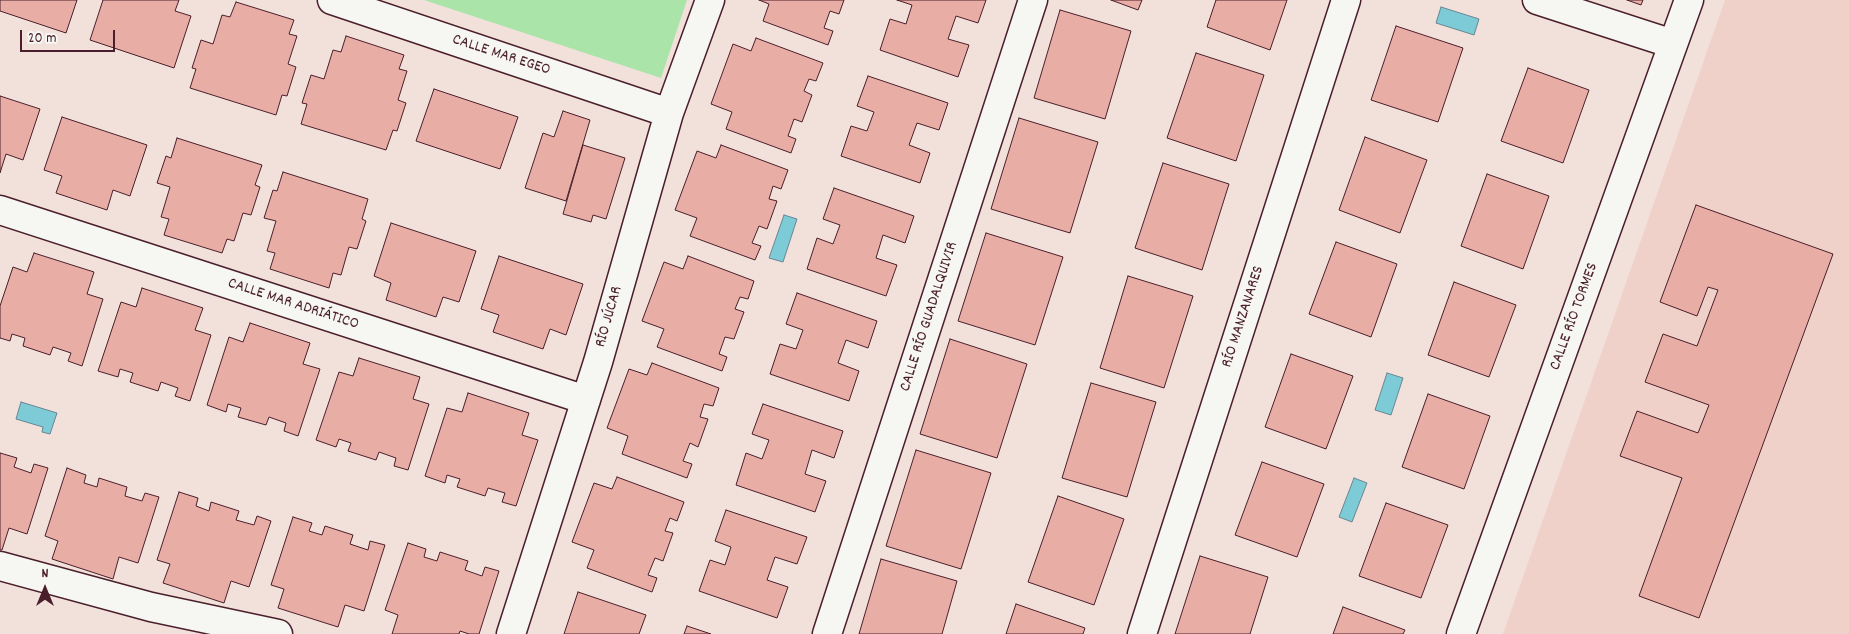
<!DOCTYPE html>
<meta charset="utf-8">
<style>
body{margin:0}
#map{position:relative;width:1849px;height:634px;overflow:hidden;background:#f2e0db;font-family:Dekko,sans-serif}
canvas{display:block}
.north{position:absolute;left:20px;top:564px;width:50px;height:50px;-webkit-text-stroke:4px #f6f6f2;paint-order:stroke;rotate:0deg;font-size:14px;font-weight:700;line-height:20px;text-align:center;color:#4a1f2b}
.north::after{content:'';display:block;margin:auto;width:18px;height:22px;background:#4a1f2b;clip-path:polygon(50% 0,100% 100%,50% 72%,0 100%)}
.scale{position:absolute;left:20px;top:30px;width:95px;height:22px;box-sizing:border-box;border:2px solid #4a1f2b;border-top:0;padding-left:6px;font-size:15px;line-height:18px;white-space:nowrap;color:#4a1f2b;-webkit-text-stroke:4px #f6f6f2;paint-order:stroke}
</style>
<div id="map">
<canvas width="1849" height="634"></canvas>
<div class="north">N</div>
<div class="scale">20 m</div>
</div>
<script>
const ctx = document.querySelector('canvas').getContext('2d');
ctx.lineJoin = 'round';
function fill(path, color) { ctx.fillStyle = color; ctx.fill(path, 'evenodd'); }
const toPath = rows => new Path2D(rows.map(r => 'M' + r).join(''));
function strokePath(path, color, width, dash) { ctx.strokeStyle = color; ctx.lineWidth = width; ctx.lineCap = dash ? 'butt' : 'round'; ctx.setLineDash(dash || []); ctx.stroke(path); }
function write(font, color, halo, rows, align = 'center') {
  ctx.font = font + ' Dekko,sans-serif'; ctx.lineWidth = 4; ctx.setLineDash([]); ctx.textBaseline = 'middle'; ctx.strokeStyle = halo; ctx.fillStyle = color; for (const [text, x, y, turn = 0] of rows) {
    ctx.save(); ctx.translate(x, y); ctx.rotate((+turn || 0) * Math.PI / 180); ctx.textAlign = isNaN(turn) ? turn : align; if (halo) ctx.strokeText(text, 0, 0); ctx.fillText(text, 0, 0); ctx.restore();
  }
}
fill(toPath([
 [1725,0,1849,0,1849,634,1503,634]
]), '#efd1ca');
fill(toPath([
 [424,0,687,0,661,78]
]), '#aae4a8');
const water = toPath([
 [1441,7,1479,19,1474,35,1436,23,1441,7],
 [784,215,797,219,783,262,769,258,784,215],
 [1387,373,1403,378,1391,415,1375,410,1387,373],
 [21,402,57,413,50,434,42,432,43,427,16,419,21,402],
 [1354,478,1367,483,1352,522,1339,517,1354,478]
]);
fill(water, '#7ccbd7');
strokePath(water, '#688692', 1);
const building = toPath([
 [0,0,77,0,66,33,0,11,0,0],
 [103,0,179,0,175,11,191,16,174,68,90,40,103,0],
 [759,0,844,0,839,14,830,11,824,28,833,31,828,45,763,21,769,4,759,0],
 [897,0,986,0,978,23,956,16,948,39,969,45,958,77,880,50,890,19,906,24,912,5,897,0],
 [1111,0,1142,0,1138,10,1111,0],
 [1216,0,1287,0,1270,50,1207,27,1216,0],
 [1627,0,1643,0,1641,5,1627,0],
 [236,2,294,20,289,34,297,36,288,64,296,67,287,96,282,95,276,115,190,88,196,69,192,68,201,40,213,44,222,15,230,17,236,2],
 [1060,10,1131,31,1105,119,1034,98,1060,10],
 [1396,26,1463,48,1438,122,1371,100,1396,26],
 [346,36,404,55,399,69,407,71,398,100,406,103,397,131,393,130,386,150,301,124,307,104,302,103,311,75,324,79,333,50,341,52,346,36],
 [756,38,823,63,816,81,809,79,804,91,812,95,802,122,794,119,788,136,796,139,791,153,726,129,732,112,711,104,733,44,751,51,756,38],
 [1196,53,1264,75,1236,161,1167,138,1196,53],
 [1528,68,1589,90,1563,163,1501,141,1528,68],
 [868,76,948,103,939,130,917,123,909,145,930,153,920,183,841,156,851,126,867,131,874,112,857,106,868,76],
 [434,89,518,117,500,169,416,141,434,89],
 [0,96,40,109,23,160,6,154,0,173,0,96],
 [563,111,590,120,566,201,525,188,543,133,554,137,563,111],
 [62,117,147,145,130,196,113,190,107,210,56,193,62,176,44,170,62,117],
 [1019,118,1098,142,1070,233,991,209,1019,118],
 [1365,137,1427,160,1400,233,1339,210,1365,137],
 [177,138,262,165,255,185,260,187,251,215,243,213,234,241,227,239,222,253,164,235,169,219,161,217,170,187,157,183,166,156,171,158,177,138],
 [583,145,625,158,606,219,593,215,591,222,563,214,583,145],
 [721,145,788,170,781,189,773,186,769,199,777,201,767,229,759,226,752,243,761,246,755,260,690,236,697,218,675,210,697,151,716,158,721,145],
 [1163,163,1229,184,1202,270,1135,248,1163,163],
 [283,172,368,199,362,219,366,221,357,249,349,247,341,275,333,273,329,288,270,269,275,253,267,251,276,221,264,218,273,190,277,191,283,172],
 [1487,174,1549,196,1523,269,1461,246,1487,174],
 [834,188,914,216,905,243,883,235,876,258,897,265,886,296,807,269,817,238,833,244,840,225,823,219,834,188],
 [1696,205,1833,254,1699,618,1639,596,1682,478,1620,456,1637,411,1698,433,1709,405,1645,382,1663,334,1697,346,1718,290,1708,287,1697,316,1660,302,1696,205],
 [391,223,476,251,459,302,443,297,436,317,386,300,391,283,374,276,391,223],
 [986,233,1063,257,1035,345,958,321,986,233],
 [1336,242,1397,264,1371,337,1309,314,1336,242],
 [34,253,94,272,87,294,103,299,82,366,68,361,71,353,53,347,50,355,23,346,25,338,12,334,10,341,0,338,0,306,13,267,27,272,34,253],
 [499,256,583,284,566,335,550,329,543,349,493,332,499,315,481,309,499,256],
 [688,256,754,281,748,299,740,297,735,309,744,312,734,339,725,337,719,354,727,357,722,371,657,347,664,329,642,321,664,262,683,269,688,256],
 [1128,276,1193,296,1164,388,1100,368,1128,276],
 [1454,282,1516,305,1489,377,1428,355,1454,282],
 [142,288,203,308,195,330,211,335,190,401,175,396,178,388,161,382,158,391,130,382,133,373,120,369,118,377,98,371,121,302,136,307,142,288],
 [797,293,877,321,868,348,846,340,838,363,859,371,849,401,770,374,780,344,796,349,803,330,786,324,797,293],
 [250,323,310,343,303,364,320,369,298,436,284,431,286,423,269,417,266,425,238,417,241,408,228,404,226,412,207,405,229,337,243,342,250,323],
 [950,339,1027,364,997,458,920,434,950,339],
 [1291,354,1353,376,1326,449,1265,427,1291,354],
 [359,358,420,377,413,399,429,404,408,470,394,466,396,458,379,452,376,460,348,451,351,443,339,439,336,447,316,440,339,372,353,376,359,358],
 [652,363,719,388,713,406,704,404,700,417,708,419,698,447,690,443,683,461,692,464,687,478,622,454,628,436,607,428,629,369,647,375,652,363],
 [1091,383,1156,402,1127,497,1062,478,1091,383],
 [468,393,529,413,522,435,538,440,516,506,502,502,505,493,488,488,485,496,457,487,460,479,447,475,445,483,425,476,447,408,462,412,468,393],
 [1428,394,1490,416,1464,489,1402,467,1428,394],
 [763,404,843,431,834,458,812,450,805,474,826,481,815,512,736,485,746,453,762,459,769,440,752,434,763,404],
 [916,450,991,473,961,569,886,546,916,450],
 [0,453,17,458,14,467,31,473,34,464,48,468,27,534,9,528,2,550,0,550,0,453],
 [1262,462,1324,484,1297,557,1235,535,1262,462],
 [67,468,86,475,84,483,97,487,99,478,127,487,125,496,142,501,145,493,159,497,138,563,119,557,113,579,52,559,58,541,45,536,67,468],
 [617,477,684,502,677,521,670,518,665,531,673,533,663,561,655,558,648,575,657,578,652,592,587,568,594,550,572,542,594,483,612,489,617,477],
 [179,492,198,498,196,506,209,511,211,502,239,511,236,520,254,525,257,516,271,521,249,587,231,581,224,603,163,583,170,564,157,560,179,492],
 [1058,496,1124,519,1094,605,1028,582,1058,496],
 [1386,503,1448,525,1421,598,1359,576,1386,503],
 [726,510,807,537,797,564,775,557,767,580,788,587,777,618,699,591,710,560,725,565,731,547,715,541,726,510],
 [293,517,312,523,309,531,322,535,325,526,353,535,350,544,368,550,370,541,385,545,364,611,345,605,338,627,278,608,284,589,271,585,293,517],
 [408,543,426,549,424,557,437,561,440,552,468,561,465,570,482,576,485,567,499,571,479,634,469,634,460,631,459,634,392,634,398,615,385,610,408,543],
 [1200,556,1268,577,1250,634,1175,634,1200,556],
 [881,559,957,581,942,634,859,634,881,559],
 [578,592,646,615,639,634,564,634,578,592],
 [1016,604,1085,628,1083,634,1006,634,1016,604],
 [1343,607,1405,630,1403,634,1333,634,1343,607],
 [687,626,711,634,684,634,687,626]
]);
fill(building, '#e8ada4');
strokePath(building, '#4a1f2b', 1);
const minor = toPath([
 [332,0,669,113],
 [1537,0,1673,44],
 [0,210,586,400],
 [0,566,151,607,278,634],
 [511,634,598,362,669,113,710,0],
 [827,634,1033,0],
 [1142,634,1346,0],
 [1461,634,1689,0]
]);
strokePath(minor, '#4a1f2b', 31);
strokePath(minor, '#f6f6f2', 28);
write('16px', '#4a1f2b', '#f6f6f2', [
 ["CALLE MAR EGEO",501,56,18],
 ["CALLE MAR ADRIÁTICO",293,305,18],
 ["RÍO JÚCAR",610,317,-74],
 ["CALLE RÍO GUADALQUIVIR",930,317,-72],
 ["RÍO MANZANARES",1244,317,-72],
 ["CALLE RÍO TORMES",1575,317,-70]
]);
</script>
